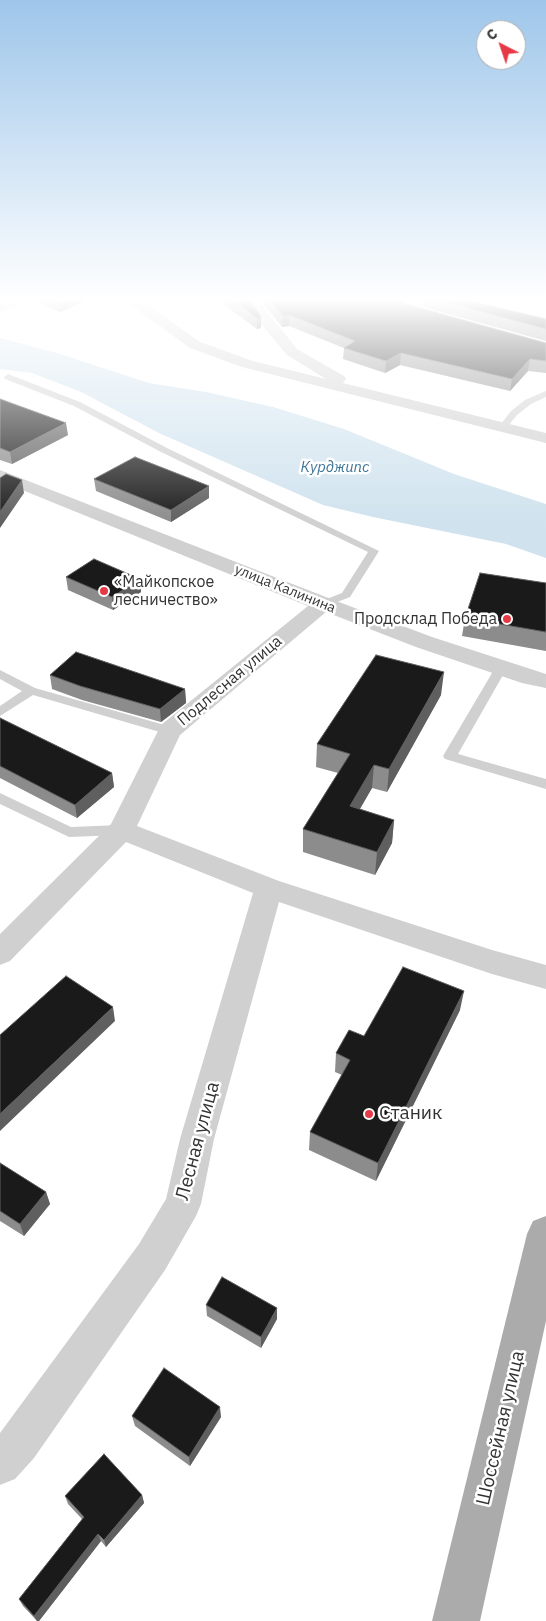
<!DOCTYPE html>
<meta charset="utf-8">
<style>
body{margin:0}
#map{position:relative;width:546px;height:1621px;overflow:hidden;background:#fff;font-family:"IBM Plex Sans",sans-serif}
canvas{display:block}
.north{position:absolute;left:476px;top:20px;width:50px;height:50px;box-sizing:border-box;background:#fff;border:1px solid #adadad;border-radius:50%;rotate:319deg;font-size:14px;font-weight:700;line-height:20px;text-align:center;color:#333}
.north::after{content:'';display:block;margin:auto;width:18px;height:22px;background:#e63946;clip-path:polygon(50% 0,100% 100%,50% 72%,0 100%)}
</style>
<div id="map">
<canvas width="546" height="1621"></canvas>
<div class="north">С</div>
</div>
<script>
const ctx = document.querySelector('canvas').getContext('2d');
ctx.lineJoin = 'round';
function fill(path, color) { ctx.fillStyle = color; ctx.fill(path, 'evenodd'); }
const toPath = rows => new Path2D(rows.map(r => 'M' + r).join(''));
function strokePath(path, color, width, dash) { ctx.strokeStyle = color; ctx.lineWidth = width; ctx.lineCap = dash ? 'butt' : 'round'; ctx.setLineDash(dash || []); ctx.stroke(path); }
function write(font, color, halo, rows, align = 'center') {
  ctx.font = font + ' "IBM Plex Sans",sans-serif'; ctx.lineWidth = 5; ctx.setLineDash([]); ctx.textBaseline = 'middle'; ctx.strokeStyle = halo; ctx.fillStyle = color; for (const [text, x, y, turn = 0] of rows) {
    ctx.save(); ctx.translate(x, y); ctx.rotate((+turn || 0) * Math.PI / 180); ctx.textAlign = isNaN(turn) ? turn : align; if (halo) ctx.strokeText(text, 0, 0); ctx.fillText(text, 0, 0); ctx.restore();
  }
}
fill(toPath([
 [0,338,57,353,149,383,206,392,273,407,344,429,454,474,546,504,546,558,506,544,373,517,323,505,161,434,81,392,32,373,0,369]
]), '#cfe2ee');
fill(toPath([
 [8,374,80,402,167,448,379,551,350,597,327,606,319,606,317,604,319,602,342,593,368,552,161,452,74,406,5,379,4,377,8,374],
 [546,391,546,397,531,404,517,415,504,431,498,431,497,429,511,411,525,400,546,391],
 [501,664,507,668,458,754,546,779,546,789,445,759,443,756,495,668,501,664],
 [0,670,35,688,175,728,176,731,170,735,33,695,0,716,0,706,22,691,0,679,0,670],
 [0,793,71,827,121,825,126,827,128,830,126,833,121,835,69,837,0,804,0,793]
]), '#d0d0d0');
fill(toPath([
 [13,298,34,298,32,301,0,312,0,303,13,298],
 [121,298,138,298,200,342,253,361,326,379,287,355,254,316,242,298,256,298,297,349,344,376,346,379,343,383,546,433,546,443,242,367,190,348,121,298],
 [414,298,431,298,418,308,440,315,442,318,440,321,435,322,402,312,400,309,402,306,414,298],
 [0,470,331,599,432,637,546,674,546,688,522,683,416,647,326,612,180,735,137,826,279,881,492,950,546,965,546,989,492,974,279,902,214,1139,201,1204,196,1216,165,1270,34,1458,15,1479,0,1485,0,1433,139,1244,166,1199,180,1139,253,893,126,842,10,961,0,965,0,934,111,824,161,725,308,606,0,481,0,470]
]), '#d0d0d0');
fill(toPath([
 [546,1216,546,1321,480,1621,432,1621,527,1234,533,1221,546,1216]
]), '#ababab');
fill(toPath([
 [34,298,92,298,60,312,34,301],
 [215,298,248,298,261,317,261,328,257,329],
 [259,298,410,298,403,303,546,343,546,373,528,371,510,391,400,365,385,373,343,359,344,348,289,326,282,327],
 [424,298,458,298,546,319,546,341,423,307],
 [0,399,68,435,12,464,0,460],
 [94,479,209,498,171,522,96,491],
 [66,577,140,579,141,592,113,610,68,590],
 [546,583,546,651,462,636,465,618],
 [50,675,185,689,186,703,161,722,82,700,52,689],
 [441,695,387,792,372,788,360,809,394,820,392,843,375,875,303,852,303,829,338,773,316,767,317,744],
 [0,718,112,773,114,787,77,818,0,778],
 [460,1010,376,1181,309,1150,310,1132,342,1075,335,1072,336,1053,364,1036],
 [0,1163,46,1192,50,1204,24,1236,0,1221],
 [206,1305,277,1319,261,1348,207,1316],
 [132,1416,221,1417,190,1466,135,1426],
 [142,1495,144,1503,106,1547,101,1541,39,1621,37,1621,23,1606,19,1599,82,1519,68,1504,65,1496]
]), '#8c8c8c');
fill(toPath([
 [66,298,92,298,60,312,59,301],
 [400,298,410,298,400,305,398,310],
 [289,315,289,326,282,327,283,316],
 [261,317,261,328,257,329,257,318],
 [401,353,400,365,385,373,386,361],
 [530,359,528,371,510,391,512,379],
 [66,423,68,435,12,464,10,452],
 [22,480,24,493,0,528,0,512],
 [209,486,209,498,171,522,171,510],
 [140,579,141,592,113,610,112,597],
 [444,672,441,695,387,792,389,769],
 [185,689,186,703,161,722,160,709],
 [374,765,372,788,348,829,350,806],
 [112,773,114,787,77,818,75,805],
 [394,820,392,843,375,875,377,852],
 [464,991,460,1010,376,1181,378,1163],
 [113,1007,115,1021,0,1131,0,1114],
 [46,1192,50,1204,24,1236,20,1224],
 [277,1308,277,1319,261,1348,261,1337],
 [220,1407,221,1417,190,1466,189,1457],
 [142,1495,144,1503,106,1547,104,1540],
 [98,1534,101,1541,39,1621,37,1621,34,1616]
]), '#5f5f5f');
const building = toPath([
 [51,298,66,298,59,301,51,298],
 [230,298,248,298,261,317,257,318,230,298],
 [268,298,400,298,399,299,402,303,546,343,546,361,530,359,512,379,401,353,386,361,344,348,355,341,289,315,283,316,268,298],
 [431,298,458,298,546,319,546,329,431,298],
 [0,399,66,423,10,452,0,448,0,399],
 [135,457,209,486,171,510,94,479,135,457],
 [6,474,22,480,0,512,0,478,6,474],
 [94,559,140,579,112,597,66,577,94,559],
 [480,573,546,583,546,632,465,618,480,573],
 [76,652,185,689,160,709,80,686,50,675,76,652],
 [376,655,444,672,389,769,374,765,350,806,394,820,377,852,303,829,350,754,317,744,376,655],
 [0,718,112,773,75,805,0,766,0,718],
 [403,967,464,991,378,1163,310,1132,350,1060,336,1053,349,1030,364,1036,403,967],
 [66,976,113,1007,0,1114,0,1035,66,976],
 [0,1163,46,1192,20,1224,0,1211,0,1163],
 [222,1277,277,1308,261,1337,206,1305,222,1277],
 [164,1368,220,1407,189,1457,132,1416,164,1368],
 [104,1454,142,1495,104,1540,98,1534,34,1616,19,1599,84,1517,65,1496,104,1454]
]);
fill(building, '#1a1a1a');
strokePath(building, '#5f5f5f', 1);
const sky = ctx.createLinearGradient(0, 0, 0, 525);
sky.addColorStop(0, '#9ec6ea');
sky.addColorStop(0.57, '#fff');
sky.addColorStop(1, '#ffffff00');
ctx.fillStyle = sky;
ctx.fillRect(0, 0, 546, 525);
for (const [x, y, r, color] of [
 [104,591,5,"#e63946"],
 [507,619,5,"#e63946"],
 [369,1114,5,"#e63946"]
]) { const dot = new Path2D(); dot.arc(x, y, r, 0, 2 * Math.PI); ctx.fillStyle = color; ctx.fill(dot); strokePath(dot, '#fff', 2); }
write('14px', '#333', '#fff', [
 ["улица Калинина",285,589,22]
]);
write('italic 15px', '#3f7597', '#fff', [
 ["Курджипс",335,468]
]);
write('16px', '#333', '#fff', [
 ["«Майкопское",114,582],
 ["лесничество»",114,600],
 ["Продсклад Победа",497,619,"right"]
], 'left');
write('16px', '#333', '#fff', [
 ["Подлесная улица",230,681,-40]
]);
write('19px', '#333', '#fff', [
 ["Станик",379,1114]
], 'left');
write('19px', '#333', '#fff', [
 ["Лесная улица",198,1141,-75],
 ["Шоссейная улица",501,1428,-77]
]);
</script>
